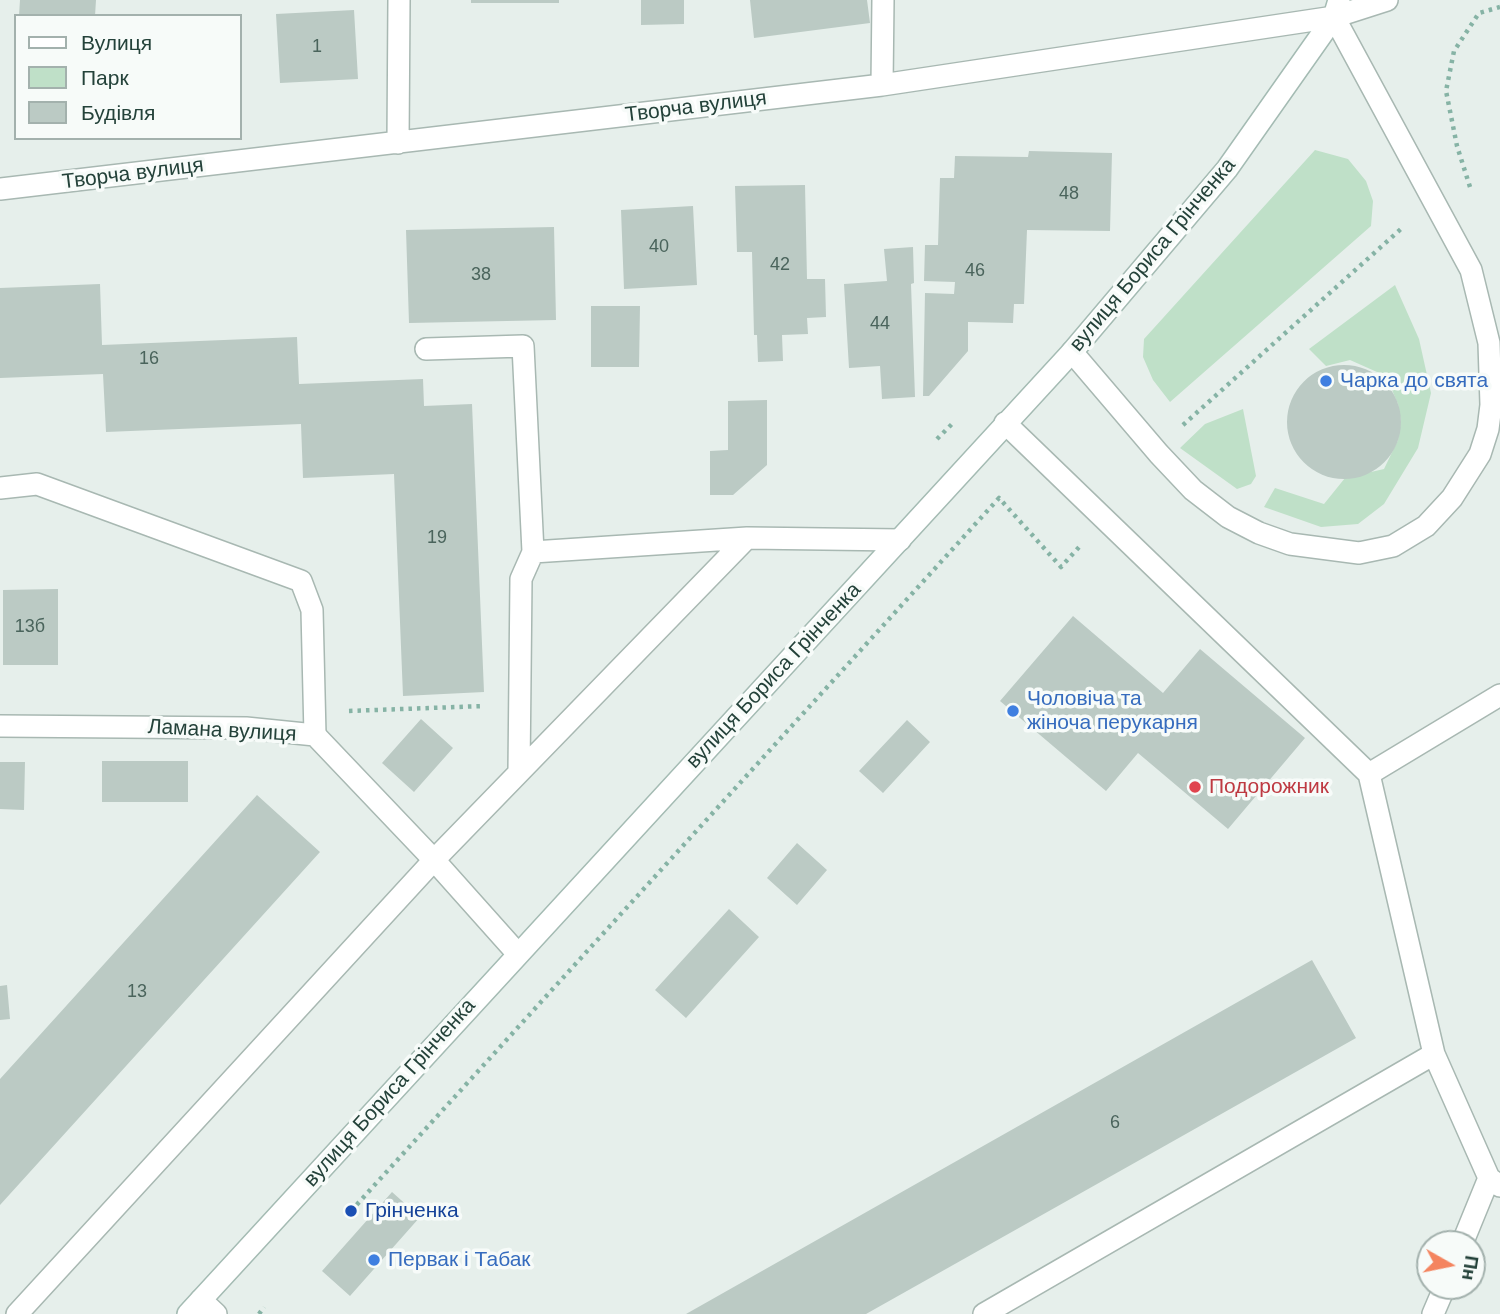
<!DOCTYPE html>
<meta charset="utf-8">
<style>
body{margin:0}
#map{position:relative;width:1500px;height:1314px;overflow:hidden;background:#e6efeb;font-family:Helvetica,sans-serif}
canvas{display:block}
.legend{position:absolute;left:14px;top:14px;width:228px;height:126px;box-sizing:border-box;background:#f7fbf9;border:2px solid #a3b1ad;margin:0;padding:9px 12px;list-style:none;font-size:21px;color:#24423a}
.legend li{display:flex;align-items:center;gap:14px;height:35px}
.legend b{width:35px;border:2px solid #a3b1ad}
.north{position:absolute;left:1416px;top:1230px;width:70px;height:70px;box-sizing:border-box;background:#f7fbf9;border:2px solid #a3b1ad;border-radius:50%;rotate:99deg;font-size:19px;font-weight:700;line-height:28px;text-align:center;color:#24423a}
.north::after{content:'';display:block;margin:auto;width:24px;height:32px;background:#f4845f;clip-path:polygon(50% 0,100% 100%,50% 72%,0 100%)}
</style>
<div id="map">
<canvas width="1500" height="1314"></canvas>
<ul class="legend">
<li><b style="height:9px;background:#fff"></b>Вулиця</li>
<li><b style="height:19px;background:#bfe0c8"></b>Парк</li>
<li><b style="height:19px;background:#bbcac4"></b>Будівля</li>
</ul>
<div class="north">Пн</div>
</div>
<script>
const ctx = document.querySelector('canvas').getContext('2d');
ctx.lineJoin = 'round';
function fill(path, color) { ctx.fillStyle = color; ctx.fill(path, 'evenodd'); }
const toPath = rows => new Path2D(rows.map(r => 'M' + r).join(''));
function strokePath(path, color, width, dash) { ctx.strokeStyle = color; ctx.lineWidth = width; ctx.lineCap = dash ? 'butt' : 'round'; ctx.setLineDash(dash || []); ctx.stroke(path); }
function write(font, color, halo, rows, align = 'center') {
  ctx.font = font + ' Helvetica,sans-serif'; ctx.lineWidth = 7; ctx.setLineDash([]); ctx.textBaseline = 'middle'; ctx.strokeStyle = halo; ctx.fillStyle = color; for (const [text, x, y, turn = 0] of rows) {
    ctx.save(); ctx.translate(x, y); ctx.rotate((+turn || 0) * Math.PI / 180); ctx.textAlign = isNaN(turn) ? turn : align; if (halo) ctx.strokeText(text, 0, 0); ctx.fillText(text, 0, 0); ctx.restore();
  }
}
fill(toPath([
 [1315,150,1348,159,1366,181,1373,201,1371,226,1170,402,1153,380,1143,357,1144,339],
 [1395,285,1419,339,1431,393,1418,448,1384,504,1358,524,1321,527,1264,507,1275,488,1324,504,1345,478,1384,469,1398,440,1401,421,1398,404,1386,376,1350,360,1326,366,1309,349],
 [1243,409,1256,476,1251,484,1237,489,1180,448,1205,424]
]), '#bfe0c8');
fill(toPath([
 [20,0,96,0,95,16,19,16],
 [471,0,559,0,559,3,471,3],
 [641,0,684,0,684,24,641,25],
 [750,0,867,0,870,23,754,38],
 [354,10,358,79,280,83,276,14],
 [1029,151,1112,153,1110,231,1027,230,1024,304,1014,304,1013,323,968,322,968,351,929,396,923,396,925,293,954,294,955,282,924,281,925,245,938,245,940,178,954,178,955,156,1028,157],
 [805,185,807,279,825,279,826,317,807,318,808,334,782,335,783,361,758,362,757,335,754,335,752,252,737,252,735,186],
 [693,206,697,285,624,289,621,210],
 [554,227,556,320,409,323,406,230],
 [913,247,914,283,911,284,915,397,882,399,880,366,849,368,844,284,887,281,884,249],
 [100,284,102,345,297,337,299,384,423,379,424,406,472,404,484,692,403,696,394,474,303,478,301,424,106,432,103,374,0,378,0,288],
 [591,306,640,306,639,367,591,367],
 '1287 422a57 57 0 1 1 114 0a57 57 0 1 1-114 0Z',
 [767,400,767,465,733,495,710,495,710,451,728,450,728,401],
 [58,589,58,665,3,665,3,590],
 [1073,616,1163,693,1200,649,1305,738,1228,829,1138,753,1106,791,1000,701],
 [421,719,453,748,414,792,382,763],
 [907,720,930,742,883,793,859,771],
 [102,761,188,761,188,802,102,802],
 [0,762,25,762,24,810,0,809],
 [257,795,320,852,0,1205,0,1079],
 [797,843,827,870,797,905,767,878],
 [729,909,759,937,686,1018,655,990],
 [1312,960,1356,1038,1161,1148,866,1314,686,1314],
 [7,985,10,1019,0,1020,0,986],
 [392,1192,420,1217,350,1296,322,1271]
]), '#bbcac4');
const lane = toPath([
 [426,349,523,346,533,552],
 [1072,352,1159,454,1193,490,1228,517,1259,533,1290,544,1359,553,1393,546,1426,526,1452,498,1480,454,1488,429,1491,405,1489,343,1471,270,1334,17],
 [1005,423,1369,774,1434,1054,1489,1178,1500,1186],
 [0,488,37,484,301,581,312,610,315,735],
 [519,771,521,579,533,552,747,538],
 [1369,774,1500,695],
 [1462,1244,1489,1178],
 [201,1300,216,1314],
 [17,1314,434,860,747,538,900,540],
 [984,1314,1434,1054],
 [1433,1314,1445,1286]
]);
const street = toPath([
 [882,85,883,0],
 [398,143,399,0],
 [0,189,882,85,1334,17,1387,0],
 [0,726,246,728,315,735,434,860,517,953]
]);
const secondary = toPath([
 [188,1314,1072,352,1227,169,1334,17,1339,0]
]);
strokePath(lane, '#a8b8b2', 24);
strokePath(street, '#a8b8b2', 24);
strokePath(secondary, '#a4bbb3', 24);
strokePath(toPath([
 [1470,187,1457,146,1446,91,1454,51,1479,13,1500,7],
 [1183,425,1402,228],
 [937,439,953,423],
 [349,711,484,706],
 [351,1211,999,498,1061,567,1080,546],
 [259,1314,264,1307]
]), '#86b3a5', 4.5, [3.5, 5]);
strokePath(lane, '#fff', 21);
strokePath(street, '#fff', 21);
strokePath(secondary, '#fff', 21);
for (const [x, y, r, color] of [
 [1326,381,7,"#3f7fe0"],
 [1013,711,7,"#3f7fe0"],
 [1195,787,7,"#e0444e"],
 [351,1211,7,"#1a4fb4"],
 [374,1260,7,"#3f7fe0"]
]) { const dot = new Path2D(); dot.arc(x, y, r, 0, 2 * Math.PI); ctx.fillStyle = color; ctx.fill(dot); strokePath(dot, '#f7fbf9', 2.5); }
write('18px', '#4a645c', null, [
 ["1",317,47],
 ["48",1069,194],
 ["40",659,247],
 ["42",780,265],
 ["46",975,271],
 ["38",481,275],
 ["44",880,324],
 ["16",149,359],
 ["19",437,538],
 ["13б",30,627],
 ["13",137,992],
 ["6",1115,1123]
]);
write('21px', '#24423a', '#f7fbf9', [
 ["Творча вулиця",696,107,-7],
 ["Творча вулиця",133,174,-7],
 ["вулиця Бориса Грінченка",1153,255,-50],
 ["вулиця Бориса Грінченка",774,676,-47],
 ["Ламана вулиця",222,731,3],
 ["вулиця Бориса Грінченка",390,1093,-48]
]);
write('21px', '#366cbe', '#f7fbf9', [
 ["Чарка до свята",1340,381],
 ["Чоловіча та",1027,699],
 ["жіноча перукарня",1027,723],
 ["Первак і Табак",388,1260]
], 'left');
write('21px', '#be3a42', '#f7fbf9', [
 ["Подорожник",1209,787]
], 'left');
write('21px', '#164399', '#f7fbf9', [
 ["Грінченка",365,1211]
], 'left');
</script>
